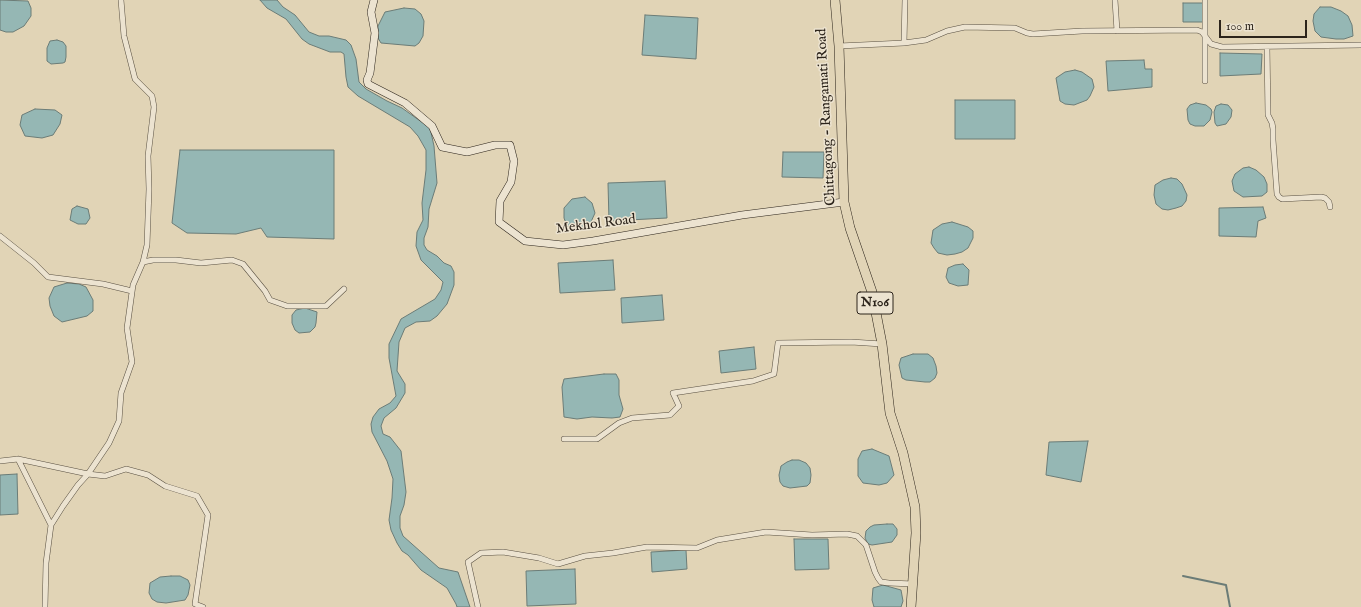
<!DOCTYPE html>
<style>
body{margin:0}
#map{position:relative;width:1361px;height:607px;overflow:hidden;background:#e1d4b6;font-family:"IM FELL English",serif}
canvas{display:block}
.scale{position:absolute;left:1219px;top:20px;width:88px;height:18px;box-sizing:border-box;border:2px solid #2c241b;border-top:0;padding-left:5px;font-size:12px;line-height:14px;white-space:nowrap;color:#2c241b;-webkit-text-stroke:3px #ece3d0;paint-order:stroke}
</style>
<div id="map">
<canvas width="1361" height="607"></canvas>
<div class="scale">100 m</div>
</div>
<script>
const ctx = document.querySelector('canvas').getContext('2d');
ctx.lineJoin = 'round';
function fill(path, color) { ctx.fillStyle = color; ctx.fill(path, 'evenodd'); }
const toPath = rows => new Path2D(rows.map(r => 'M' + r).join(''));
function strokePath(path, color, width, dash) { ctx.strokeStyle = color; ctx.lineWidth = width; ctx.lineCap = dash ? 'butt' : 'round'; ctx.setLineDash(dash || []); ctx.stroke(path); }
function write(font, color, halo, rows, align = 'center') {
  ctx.font = font + ' "IM FELL English",serif'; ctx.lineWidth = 3; ctx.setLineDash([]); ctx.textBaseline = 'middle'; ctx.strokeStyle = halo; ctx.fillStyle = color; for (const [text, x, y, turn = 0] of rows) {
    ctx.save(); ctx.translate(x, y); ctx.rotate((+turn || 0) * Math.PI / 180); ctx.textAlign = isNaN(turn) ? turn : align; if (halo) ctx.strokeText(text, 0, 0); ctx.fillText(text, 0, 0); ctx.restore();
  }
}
const water = toPath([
 [0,0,28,1,31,8,31,16,24,26,13,32,6,32,0,30,0,0],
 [260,0,277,0,283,7,295,15,309,32,319,36,329,36,346,40,351,45,356,59,359,82,366,89,387,101,402,108,430,128,434,146,437,183,429,209,428,227,424,238,424,245,427,250,437,256,444,263,451,266,454,272,454,285,447,304,437,316,430,321,416,322,405,328,399,342,397,371,405,384,405,393,396,408,384,418,381,426,383,434,390,437,401,451,406,492,404,505,400,516,400,528,403,536,439,568,458,572,470,607,457,607,456,604,447,588,421,570,408,555,402,551,397,543,391,530,389,520,392,498,393,479,387,461,372,432,371,424,373,417,379,409,390,403,396,396,389,358,389,344,401,319,435,299,441,290,443,282,421,260,416,246,417,232,423,220,422,203,426,170,426,150,418,136,410,127,358,96,348,87,346,77,344,54,341,52,330,52,309,44,302,39,286,19,267,8,260,0],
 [1183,3,1204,3,1203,22,1183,22,1183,3],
 [1320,7,1331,7,1341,11,1348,16,1352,25,1353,36,1344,39,1336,39,1321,37,1315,31,1313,21,1314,14,1320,7],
 [404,8,415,9,421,14,424,21,423,36,419,43,415,46,381,43,378,38,378,26,385,12,404,8],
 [645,15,698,18,696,59,642,55,645,15],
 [57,40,63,42,66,46,66,57,65,62,63,63,51,64,47,61,47,48,50,41,57,40],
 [1220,53,1262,54,1261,74,1220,76,1220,53],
 [1144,60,1145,69,1152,69,1152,87,1108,91,1106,61,1144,60],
 [1075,70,1082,72,1092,79,1094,87,1090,96,1087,100,1074,105,1065,104,1060,101,1056,78,1065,72,1075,70],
 [955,100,1015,100,1015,139,955,139,955,100],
 [1196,103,1206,105,1211,109,1212,112,1210,120,1204,126,1195,126,1190,124,1188,120,1187,109,1190,105,1196,103],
 [1221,104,1228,105,1232,110,1231,117,1226,124,1217,126,1215,123,1214,112,1216,106,1221,104],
 [35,109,55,110,62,115,60,124,53,135,42,138,25,136,20,125,22,115,35,109],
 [180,150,334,150,334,239,267,237,261,228,236,234,187,233,172,223,180,150],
 [783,152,824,152,823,178,782,177,783,152],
 [1249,167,1256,170,1264,177,1267,184,1267,192,1262,196,1243,197,1234,191,1232,181,1235,174,1243,168,1249,167],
 [1171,178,1177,179,1182,184,1187,195,1186,201,1182,206,1176,208,1168,210,1162,209,1156,204,1154,195,1155,185,1163,180,1171,178],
 [665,181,667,218,609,221,608,183,665,181],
 [585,197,592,203,595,213,590,224,580,229,573,228,567,226,564,218,564,208,572,199,585,197],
 [77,206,88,209,90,218,86,224,78,224,70,220,72,209,77,206],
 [1263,207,1266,218,1258,221,1256,237,1219,236,1219,208,1263,207],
 [952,222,968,227,973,231,973,238,968,248,962,252,955,254,947,255,938,253,934,248,931,243,933,230,942,224,952,222],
 [613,260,615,290,560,293,558,263,613,260],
 [963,264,969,270,968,285,958,286,949,283,946,277,948,268,955,265,963,264],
 [67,283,79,284,86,287,93,300,93,311,87,316,62,322,54,316,50,306,49,298,54,287,67,283],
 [662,295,664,320,622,323,621,298,662,295],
 [305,308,317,312,316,323,315,327,310,332,299,333,295,330,292,323,292,315,296,310,305,308],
 [754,347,756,369,721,373,719,351,754,347],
 [913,354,928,354,933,358,936,366,937,373,935,378,930,382,925,382,906,380,902,378,899,365,901,358,913,354],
 [604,374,616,374,619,380,619,395,623,409,620,417,612,418,592,417,577,419,564,417,562,387,564,379,604,374],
 [1088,441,1081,482,1046,475,1049,442,1088,441],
 [872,449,889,456,894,475,887,483,879,485,863,483,858,476,858,459,862,451,872,449],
 [792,460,799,460,806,463,810,468,811,475,810,483,807,486,790,488,783,486,780,482,779,475,781,466,787,462,792,460],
 [17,474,18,514,0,515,0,475,17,474],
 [887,524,893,524,897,529,897,535,892,542,872,545,868,544,865,538,866,531,870,527,874,525,887,524],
 [794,539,828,539,829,569,795,570,794,539],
 [686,550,687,569,652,572,651,552,686,550],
 [575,569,576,604,527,606,526,571,575,569],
 [171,576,180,576,188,580,190,585,188,595,185,600,166,603,157,602,152,599,149,593,150,583,160,577,171,576],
 [883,585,901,590,903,601,901,607,874,607,872,600,873,588,883,585]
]);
fill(water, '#95b7b4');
strokePath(water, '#6b7c77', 1);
strokePath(toPath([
 [1183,576,1226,585,1230,607]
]), '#6b7c77', 2);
const street = toPath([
 [1115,0,1117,31],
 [1205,0,1205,81],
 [904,43,905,0],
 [839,46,904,43,926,40,947,31,965,27,1015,28,1027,33,1033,34,1082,31,1197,30,1202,32,1211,44,1222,47,1361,45],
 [1267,47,1268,115,1272,123,1273,129,1273,140,1277,194,1279,197,1282,199,1321,197,1325,198,1329,202,1330,207],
 [0,236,34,263,48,277,103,284,132,291],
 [143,262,153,260,176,260,201,263,232,260,243,264,265,291,270,300,287,306,326,306,344,289],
 [564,439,597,439,619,423,632,418,670,415,679,406,673,393,753,381,774,374,778,343,851,342,882,344],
 [18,459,51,525],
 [0,461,18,459,88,474,105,476,126,469,148,475,165,486,197,496,208,515,195,604,203,607],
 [45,607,46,563,51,525,63,506,78,485,88,474,109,443,119,421,121,393,132,362,127,328,133,285,143,262,147,245,149,189,148,156,154,107,152,96,135,79,124,36,121,0],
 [478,607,468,562,481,553,503,552,539,558,558,564,585,556,613,553,647,547,697,548,717,540,766,532,812,535,847,534,857,536,866,545,875,572,878,578,881,582,889,583,913,584]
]);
const secondary = toPath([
 [374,0,371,12,375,33,370,73,367,80,368,84,405,103,432,126,442,147,467,152,495,145,510,145,514,161,511,182,500,201,499,222,525,241,563,245,593,241,742,215,844,202]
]);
const highway = toPath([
 [835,0,839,46,844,202,850,228,872,292,882,344,890,413,903,453,915,507,916,533,911,607]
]);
strokePath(street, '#595042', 6);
strokePath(secondary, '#2c241b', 8);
strokePath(highway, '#2c241b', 10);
strokePath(street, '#ece3d0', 5);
strokePath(secondary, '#ece3d0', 7);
strokePath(highway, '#e1d4b6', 9);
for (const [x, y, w] of [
 [875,303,36]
]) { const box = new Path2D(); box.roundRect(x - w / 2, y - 11, w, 22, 3); ctx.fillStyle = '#ece3d0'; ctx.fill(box); strokePath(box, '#2c241b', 1); }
write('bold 13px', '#2c241b', null, [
 ["N106",875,303]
]);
write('14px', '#2c241b', '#ece3d0', [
 ["Chittagong - Rangamati Road",827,117,-93],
 ["Mekhol Road",596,225,-7]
]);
</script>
